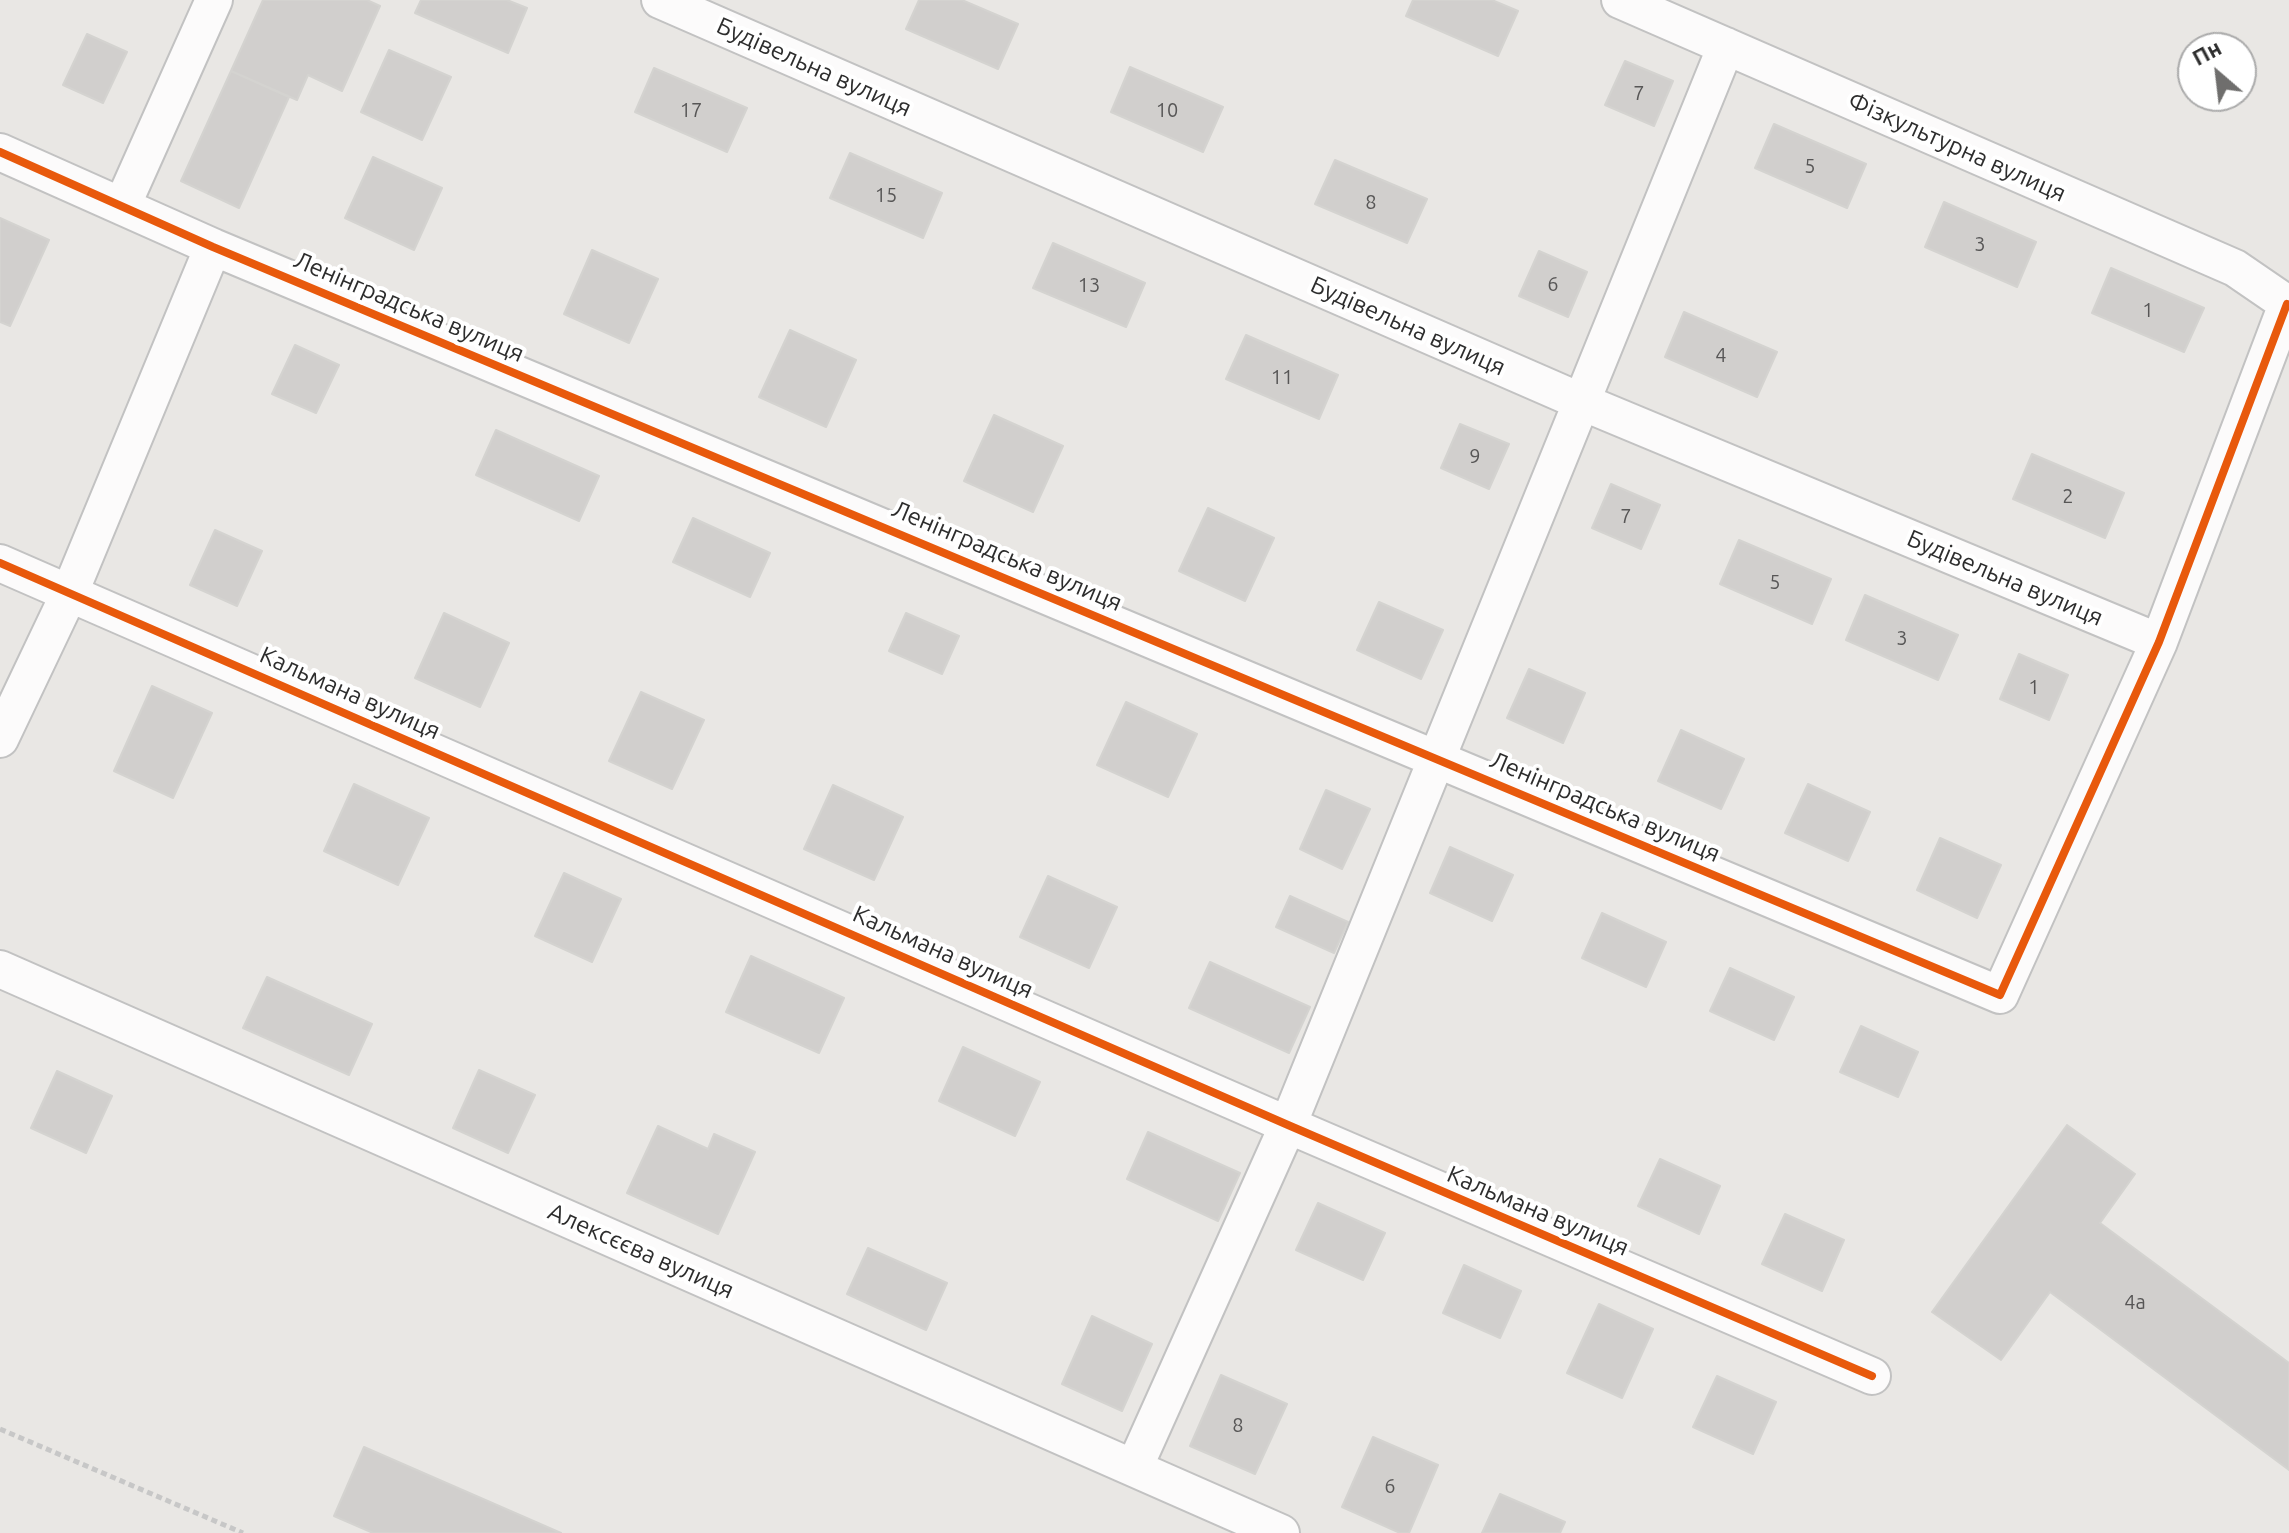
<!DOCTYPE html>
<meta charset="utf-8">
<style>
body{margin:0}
#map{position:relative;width:2289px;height:1533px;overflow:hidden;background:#e9e7e4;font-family:Ubuntu,sans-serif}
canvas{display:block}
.north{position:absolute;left:2177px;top:32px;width:80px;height:80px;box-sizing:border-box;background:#fff;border:2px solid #ababab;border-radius:50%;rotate:332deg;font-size:22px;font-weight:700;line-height:32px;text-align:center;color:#2d2d2d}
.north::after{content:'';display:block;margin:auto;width:28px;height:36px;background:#6f6e6d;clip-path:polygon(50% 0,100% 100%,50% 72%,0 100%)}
</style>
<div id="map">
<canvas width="2289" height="1533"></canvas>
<div class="north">Пн</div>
</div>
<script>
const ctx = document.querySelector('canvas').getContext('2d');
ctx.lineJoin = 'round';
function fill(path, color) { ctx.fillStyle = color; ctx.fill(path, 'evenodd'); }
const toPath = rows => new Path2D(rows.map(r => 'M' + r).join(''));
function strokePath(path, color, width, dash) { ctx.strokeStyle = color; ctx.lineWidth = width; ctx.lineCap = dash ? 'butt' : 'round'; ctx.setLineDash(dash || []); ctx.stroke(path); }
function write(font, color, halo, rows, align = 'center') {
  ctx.font = font + ' Ubuntu,sans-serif'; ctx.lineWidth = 8; ctx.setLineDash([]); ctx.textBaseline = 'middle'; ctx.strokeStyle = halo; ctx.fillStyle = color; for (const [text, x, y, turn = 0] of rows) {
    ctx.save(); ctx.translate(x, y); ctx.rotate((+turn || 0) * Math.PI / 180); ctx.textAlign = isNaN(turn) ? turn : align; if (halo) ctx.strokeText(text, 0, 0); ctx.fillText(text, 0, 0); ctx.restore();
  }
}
const building = toPath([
 [263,0,367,0,380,6,342,91,308,75,297,100,231,71,263,0],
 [421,0,507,0,527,8,508,53,415,13,421,0],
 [919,0,962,0,1018,24,998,69,906,29,919,0],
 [1413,0,1492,0,1518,11,1498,56,1406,16,1413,0],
 [87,34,127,52,103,103,63,85,87,34],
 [389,50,451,77,422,140,361,112,389,50],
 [1625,61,1673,81,1654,126,1605,105,1625,61],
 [1130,67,1223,107,1203,152,1111,112,1130,67],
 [654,68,747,108,727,152,635,112,654,68],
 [231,71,289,97,239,208,181,181,231,71],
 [1774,124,1866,164,1847,208,1755,168,1774,124],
 [850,153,942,193,923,238,830,198,850,153],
 [373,157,442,188,414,250,345,218,373,157],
 [1335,160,1427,199,1407,243,1315,204,1335,160],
 [1944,202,2036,242,2017,287,1925,247,1944,202],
 [0,218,49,240,10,326,0,322,0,218],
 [1053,243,1145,283,1126,327,1033,288,1053,243],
 [592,250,658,279,629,343,564,314,592,250],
 [1539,251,1587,272,1568,317,1519,296,1539,251],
 [2111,268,2204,308,2184,352,2092,313,2111,268],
 [1684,312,1777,352,1757,397,1665,357,1684,312],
 [790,330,856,360,826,427,759,397,790,330],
 [1246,335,1338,375,1319,419,1226,379,1246,335],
 [295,345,339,365,316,413,272,394,295,345],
 [994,415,1063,446,1033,512,964,481,994,415],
 [1460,424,1509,444,1489,489,1441,468,1460,424],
 [496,430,599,476,579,521,476,475,496,430],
 [2032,454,2124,493,2105,538,2013,499,2032,454],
 [1611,484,1660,505,1641,549,1592,528,1611,484],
 [1208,508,1274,538,1245,601,1179,571,1208,508],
 [693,518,770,553,750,597,673,562,693,518],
 [215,530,262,551,237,606,190,585,215,530],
 [1739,540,1831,579,1812,624,1720,584,1739,540],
 [1865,595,1958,635,1938,680,1846,640,1865,595],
 [1379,602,1443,630,1421,679,1357,650,1379,602],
 [444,613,509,643,480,707,415,678,444,613],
 [906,613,959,636,942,674,889,651,906,613],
 [2019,654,2068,675,2049,720,2000,699,2019,654],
 [1529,669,1585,693,1563,743,1507,718,1529,669],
 [152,686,212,713,173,798,114,771,152,686],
 [641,692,704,720,672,789,609,761,641,692],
 [1126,702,1197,734,1168,797,1097,765,1126,702],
 [1681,730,1744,759,1721,809,1658,781,1681,730],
 [354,784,429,818,398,885,324,851,354,784],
 [1808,784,1870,812,1848,861,1785,833,1808,784],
 [833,785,903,817,874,880,804,849,833,785],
 [1326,790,1370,809,1342,869,1300,849,1326,790],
 [1940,838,2001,865,1977,918,1917,890,1940,838],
 [1450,847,1513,875,1492,921,1430,893,1450,847],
 [564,873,621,899,592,962,535,936,564,873],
 [1048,876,1117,907,1089,968,1020,937,1048,876],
 [1290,896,1348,922,1334,953,1276,927,1290,896],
 [1602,913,1666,942,1646,987,1582,958,1602,913],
 [751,956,844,998,819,1053,726,1012,751,956],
 [1210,962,1310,1007,1289,1053,1189,1008,1210,962],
 [1730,968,1794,997,1774,1040,1710,1011,1730,968],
 [267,977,372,1024,349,1075,243,1028,267,977],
 [1861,1026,1918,1052,1898,1097,1840,1072,1861,1026],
 [963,1047,1040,1082,1015,1136,939,1101,963,1047],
 [479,1070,535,1095,508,1153,453,1128,479,1070],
 [57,1071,112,1096,86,1153,31,1128,57,1071],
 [2067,1125,2135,1174,2100,1223,2289,1363,2289,1470,2050,1292,2001,1360,1932,1312,2067,1125],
 [658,1126,708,1149,714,1134,755,1152,718,1234,627,1193,658,1126],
 [1148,1132,1240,1173,1218,1221,1127,1179,1148,1132],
 [1660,1159,1720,1186,1699,1234,1638,1206,1660,1159],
 [1318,1203,1385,1233,1363,1280,1296,1250,1318,1203],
 [1785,1214,1844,1240,1822,1291,1762,1264,1785,1214],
 [868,1248,947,1283,926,1330,847,1294,868,1248],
 [1464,1265,1521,1291,1500,1338,1443,1313,1464,1265],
 [1599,1304,1653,1329,1622,1398,1567,1373,1599,1304],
 [1092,1316,1152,1344,1122,1411,1062,1384,1092,1316],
 [1221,1375,1287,1404,1255,1474,1190,1446,1221,1375],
 [1717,1376,1776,1402,1753,1454,1693,1427,1717,1376],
 [1373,1437,1438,1465,1409,1533,1400,1533,1342,1507,1373,1437],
 [364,1447,561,1533,373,1533,334,1516,364,1447],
 [1500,1494,1565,1522,1560,1533,1482,1533,1500,1494]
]);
fill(building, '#d1cfcd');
strokePath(building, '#d4d3d0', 2);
const street = toPath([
 [660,0,1582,402,2159,642],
 [1620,0,2235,268,2289,305],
 [0,152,213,247,2000,995,2159,642,2287,304],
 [122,206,214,0],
 [0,563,1288,1125,1872,1376],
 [0,739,70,592,213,247],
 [0,969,1281,1533],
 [1134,1468,1288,1125,1726,46]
]);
strokePath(street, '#c2c2c2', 40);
strokePath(toPath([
 [0,1429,243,1533]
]), '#c7c7c7', 5, [6, 4]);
strokePath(street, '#fcfbfb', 36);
strokePath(toPath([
 [0,152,213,247,2000,995,2159,642,2287,304],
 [0,563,1288,1125,1872,1376]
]), '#e8590c', 8);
write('20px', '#575656', null, [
 ["7",1639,93],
 ["17",691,110],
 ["10",1167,110],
 ["5",1810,166],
 ["15",886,195],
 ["8",1371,202],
 ["3",1980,244],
 ["6",1553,284],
 ["13",1089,285],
 ["1",2148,310],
 ["4",1721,355],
 ["11",1282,377],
 ["9",1475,456],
 ["2",2068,496],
 ["7",1626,516],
 ["5",1775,582],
 ["3",1902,638],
 ["1",2034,687],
 ["4а",2135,1302],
 ["8",1238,1425],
 ["6",1390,1486]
]);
write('24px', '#2d2d2d', '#fff', [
 ["Будівельна вулиця",814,67,24],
 ["Фiзкультурна вулиця",1957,147,24],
 ["Ленінградська вулиця",409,307,23],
 ["Будівельна вулиця",1408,326,24],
 ["Ленінградська вулиця",1007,556,23],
 ["Будівельна вулиця",2005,578,23],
 ["Кальмана вулиця",350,693,24],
 ["Ленінградська вулиця",1605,807,23],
 ["Кальмана вулиця",943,952,24],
 ["Кальмана вулиця",1538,1211,23],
 ["Алексєєва вулиця",641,1251,24]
]);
</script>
